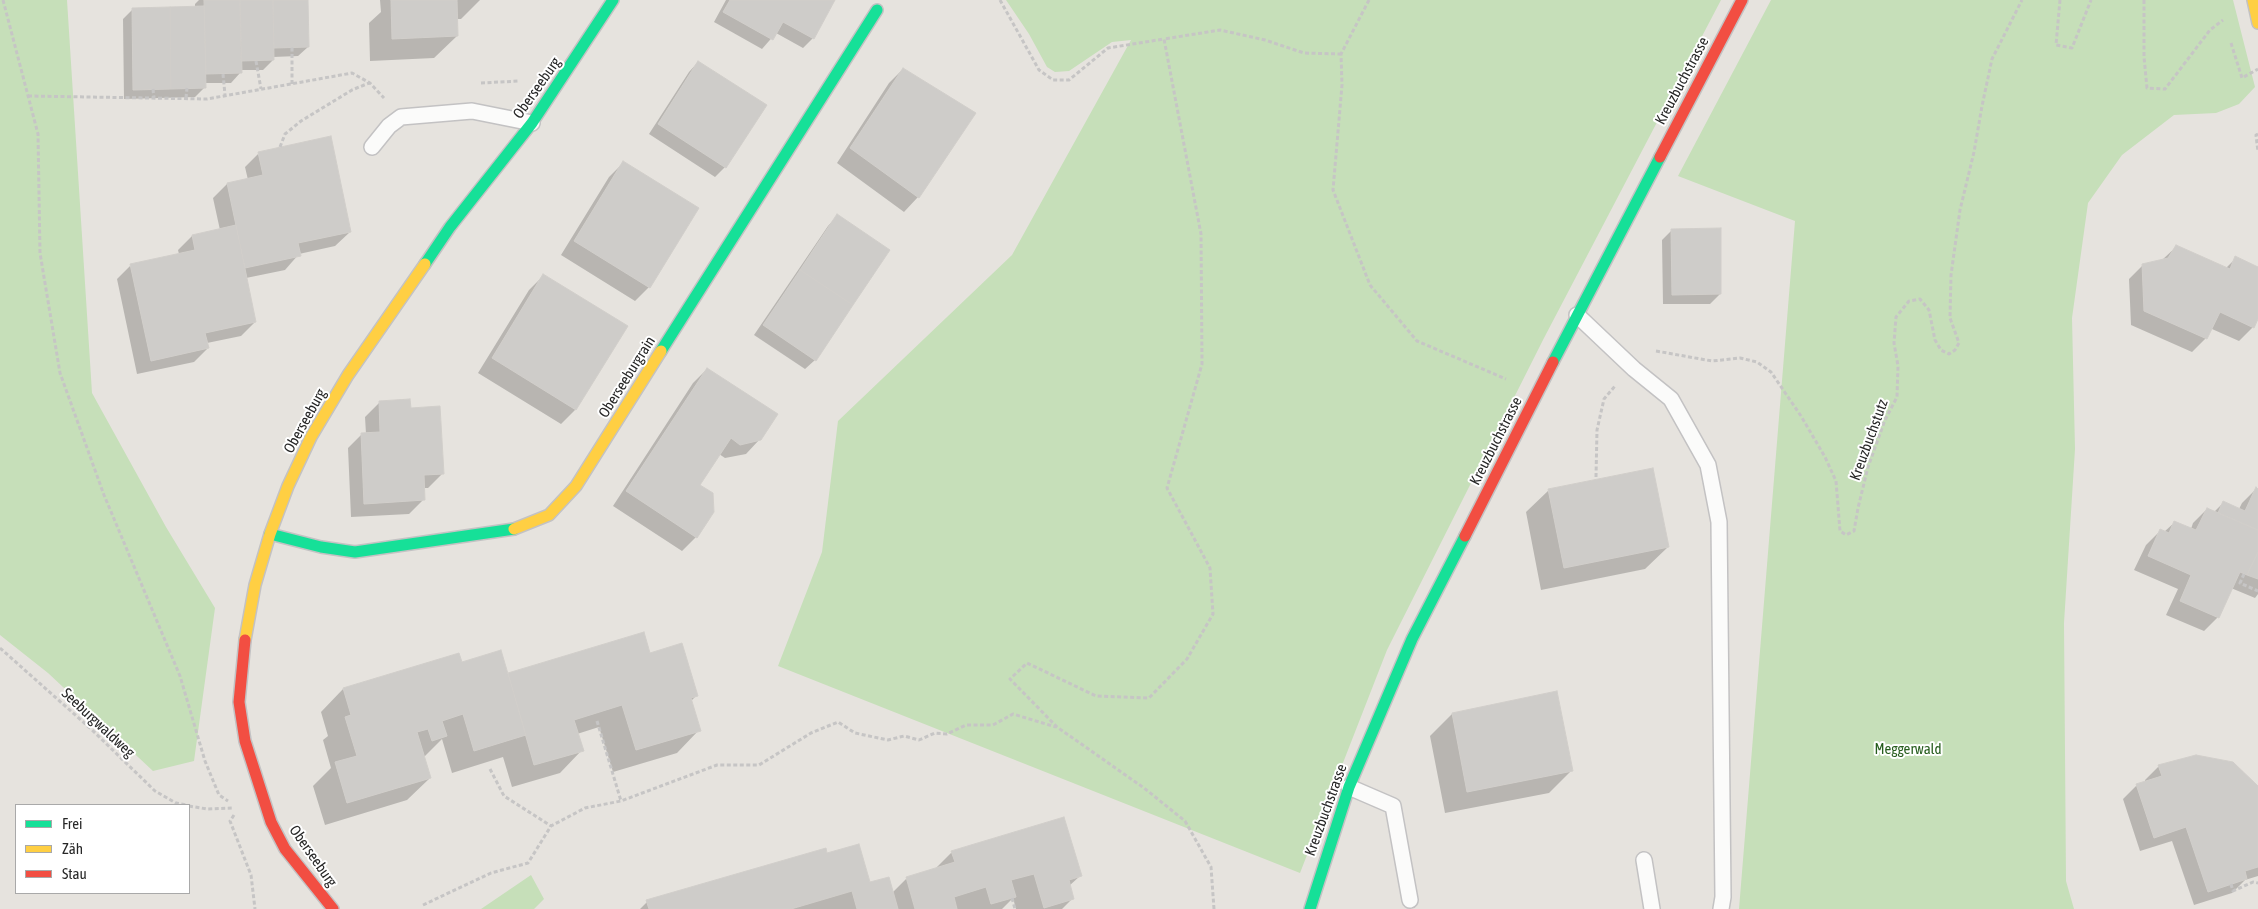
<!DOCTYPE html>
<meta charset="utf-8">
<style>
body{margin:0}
#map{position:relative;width:2258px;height:909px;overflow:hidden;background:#e6e3de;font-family:"Asap Condensed",sans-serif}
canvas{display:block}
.legend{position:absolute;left:15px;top:804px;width:175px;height:90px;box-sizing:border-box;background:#fff;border:1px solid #a9a9a9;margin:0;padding:6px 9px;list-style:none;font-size:15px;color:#272727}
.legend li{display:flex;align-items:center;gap:10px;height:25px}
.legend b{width:25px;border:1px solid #a9a9a9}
</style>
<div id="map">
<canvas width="2258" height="909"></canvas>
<ul class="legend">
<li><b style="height:6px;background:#16e098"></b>Frei</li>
<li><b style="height:6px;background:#ffcf43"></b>Zäh</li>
<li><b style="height:6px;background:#f24e42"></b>Stau</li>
</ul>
</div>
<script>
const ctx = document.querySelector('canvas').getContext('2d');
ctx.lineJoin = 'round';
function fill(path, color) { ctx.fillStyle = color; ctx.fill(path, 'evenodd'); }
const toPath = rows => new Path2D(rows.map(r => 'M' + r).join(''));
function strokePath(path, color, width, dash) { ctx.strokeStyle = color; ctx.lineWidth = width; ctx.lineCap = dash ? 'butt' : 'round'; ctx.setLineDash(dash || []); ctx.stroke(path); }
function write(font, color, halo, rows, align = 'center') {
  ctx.font = font + ' "Asap Condensed",sans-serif'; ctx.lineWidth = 4; ctx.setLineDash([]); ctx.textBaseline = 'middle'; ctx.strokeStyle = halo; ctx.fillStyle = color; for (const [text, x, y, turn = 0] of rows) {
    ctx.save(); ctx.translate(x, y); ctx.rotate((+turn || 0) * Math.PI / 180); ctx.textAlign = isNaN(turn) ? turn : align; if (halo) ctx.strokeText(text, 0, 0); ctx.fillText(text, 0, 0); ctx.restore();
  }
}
fill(toPath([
 [0,0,67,0,92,393,166,527,215,608,194,761,153,771,48,673,0,635],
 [1006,0,1721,0,1544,338,1387,650,1300,873,778,666,822,552,838,421,1012,255,1131,40,1112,42,1069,71,1055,72,1047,67,1029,34],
 [1771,0,2233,0,2255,87,2239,104,2216,113,2174,115,2122,155,2088,203,2072,318,2075,449,2064,623,2066,881,2074,909,1739,909,1795,221,1678,176],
 [531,875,544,899,534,909,481,909]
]), '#c6dfb9');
fill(toPath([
 [199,0,307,0,308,47,298,56,273,57,273,60,263,70,240,70,240,73,231,83,205,83,205,87,195,97,124,99,123,19,133,9,195,7,195,4],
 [380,0,480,0,461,19,456,19,457,36,434,58,370,61,369,23,381,12],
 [726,0,834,0,813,38,803,48,776,33,762,49,714,22],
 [698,62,725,167,715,177,649,134,689,72],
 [903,69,974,113,918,197,904,212,837,163,889,83],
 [259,153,350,232,335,246,299,254,285,270,246,278,255,322,241,336,207,343,208,348,194,362,137,374,117,279,131,265,179,254,178,250,192,236,220,230,213,198,227,184,248,180,245,167],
 [623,163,649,287,635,301,561,255,609,177],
 [837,216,815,360,805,369,754,335,828,226],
 [1672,230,1720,294,1710,304,1663,304,1662,240],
 [2176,247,2225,269,2236,258,2258,268,2258,316,2253,327,2239,341,2212,329,2206,338,2192,352,2131,325,2129,279,2143,265,2162,260],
 [543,276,626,326,575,410,561,424,478,373,529,290],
 [707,369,760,439,746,454,725,458,719,454,698,485,713,511,696,537,682,551,613,506,693,383],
 [379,403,410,409,442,474,428,488,423,488,423,500,409,514,351,517,348,448,362,434,366,434,365,417],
 [2256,489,2258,490,2258,594,2255,598,2231,588,2218,617,2204,631,2166,615,2178,589,2134,570,2146,545,2160,531,2164,532,2175,522,2191,529,2193,523,2207,509,2214,512,2223,503,2239,509,2242,503],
 [1549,490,1668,547,1645,569,1541,590,1526,512],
 [643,634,649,654,696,696,691,701,699,730,677,753,613,772,599,727,577,734,582,750,560,773,512,787,503,757,452,773,442,739,424,757,430,778,407,800,325,825,313,786,331,768,323,740,328,736,321,712,343,689,461,663,507,675],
 [1452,714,1572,770,1549,793,1445,813,1430,736],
 [2159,766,2258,788,2258,876,2245,880,2232,893,2194,905,2172,841,2140,851,2123,799,2137,785,2145,783,2145,780],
 [952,852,1080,876,1069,886,1073,898,1062,909,1016,909,1013,898,1002,909,640,909,647,902,826,855,869,884,892,893,907,878,934,870]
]), '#0003');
const building = toPath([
 [204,0,240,0,242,73,206,74,204,0],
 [240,0,273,0,274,60,241,61,240,0],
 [273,0,308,0,309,47,274,48,273,0],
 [391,0,457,0,458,36,392,39,391,0],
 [730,0,835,0,814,39,783,22,773,40,723,12,730,0],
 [204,6,206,88,171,89,170,7,204,6],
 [170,7,171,89,133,90,132,8,170,7],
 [698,61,767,105,726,168,658,124,698,61],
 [903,68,976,113,919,198,850,148,903,68],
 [331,136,351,232,298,243,301,256,245,268,227,183,263,175,258,152,331,136],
 [623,161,699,208,650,288,574,241,623,161],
 [837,214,890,250,853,305,800,270,837,214],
 [236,225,256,322,205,333,209,348,151,361,130,264,195,250,192,235,236,225],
 [1721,228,1721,294,1672,295,1671,229,1721,228],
 [2176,245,2230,269,2235,256,2258,267,2258,319,2254,328,2220,312,2207,339,2144,311,2142,264,2168,258,2176,245],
 [800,270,853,305,816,361,763,325,800,270],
 [543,274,628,326,576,410,492,358,543,274],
 [707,368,778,414,761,440,740,445,731,438,700,485,713,493,714,512,697,538,626,491,707,368],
 [410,399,411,408,440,406,444,474,424,475,425,500,364,504,361,433,380,432,379,401,410,399],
 [1653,468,1669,547,1564,568,1548,489,1653,468],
 [2256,487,2258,489,2258,530,2218,513,2223,501,2245,511,2256,487],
 [2207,508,2258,530,2258,552,2247,575,2240,572,2219,618,2180,601,2191,575,2148,556,2160,529,2169,533,2174,521,2196,530,2207,508],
 [2258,552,2258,579,2247,575,2258,552],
 [644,632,650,653,682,643,698,696,691,698,701,731,636,750,622,705,574,720,584,751,534,765,508,673,644,632],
 [501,650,526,735,474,751,463,714,442,721,447,736,432,741,428,729,417,732,431,778,347,803,335,762,357,756,345,717,351,715,343,688,459,653,462,662,501,650],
 [1557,691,1573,771,1467,792,1452,713,1557,691],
 [2196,755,2233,762,2258,786,2258,867,2245,871,2247,879,2208,892,2186,827,2154,838,2136,784,2162,776,2158,765,2196,755],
 [1064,817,1082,876,1069,880,1074,899,1044,908,1034,874,1011,880,1016,897,991,904,986,887,954,897,957,909,915,909,906,877,955,862,951,851,1064,817],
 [859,844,870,882,889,877,898,909,857,909,852,891,791,909,649,909,646,900,826,848,827,853,859,844]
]);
fill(building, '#ceccc9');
strokePath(building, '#d1ceca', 1);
const lane = toPath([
 [372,147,389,126,401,117,472,111,532,123],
 [1577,315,1634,369,1671,399,1708,465,1719,522,1723,897,1721,909],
 [1349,787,1393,806,1410,900],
 [1644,860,1652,909]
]);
const fast = toPath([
 [425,264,450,227,532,123,613,0],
 [661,351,877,10],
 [1553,362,1660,157],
 [270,534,321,547,355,552,514,529],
 [1310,909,1349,787,1412,639,1465,536]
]);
const slow = toPath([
 [2253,0,2258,23],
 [514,529,549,515,576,486,661,351],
 [245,640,255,585,270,534,288,486,311,437,348,375,425,264]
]);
const jam = toPath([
 [1660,157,1742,0],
 [1465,536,1553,362],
 [245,640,239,702,245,741,271,822,285,849,333,909]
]);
strokePath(lane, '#c3c2c3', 18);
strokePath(fast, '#c3c2c3', 14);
strokePath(slow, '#c3c2c3', 14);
strokePath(jam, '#c3c2c3', 14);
strokePath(toPath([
 [3,0,38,134,40,253,60,373,104,495,180,676,205,761,219,795,228,801],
 [1000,0,1039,70,1053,80,1069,80,1108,48,1164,39],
 [1369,0,1341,54,1342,85,1333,190,1370,285,1417,341,1506,379],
 [2060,0,2056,45,2072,48,2091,0],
 [2144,0,2144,57,2147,88,2165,89,2210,30,2223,20],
 [2231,43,2242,78,2258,69],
 [256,61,261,89],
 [223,74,225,95],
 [481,83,519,81],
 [292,84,292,47],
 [153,89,154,98],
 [28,96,207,99,352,73,370,83,384,98],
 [186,98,187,88],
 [2258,134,2256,135,2258,152],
 [280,147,285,134,301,121,352,90,369,83],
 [1656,351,1712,361,1740,358,1757,362,1771,372,1801,416,1825,457,1836,481,1840,531,1846,535,1854,531,1858,508,1868,467,1885,420,1897,397,1898,366,1894,343,1896,317,1909,301,1920,299,1929,310,1935,340,1941,350,1949,354,1955,350,1959,343,1950,318,1951,275,1960,210,1974,152,1982,106,1992,59,2022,0],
 [1596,477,1597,430,1604,399,1615,386],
 [2244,574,2240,583,2258,591],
 [0,648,91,729,155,791,176,803,187,805],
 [597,721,621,801],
 [490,769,504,796,551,826],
 [189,806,207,809,232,808],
 [234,815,230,821,251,875,255,909],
 [2231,884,2233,891,2253,882,2258,883],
 [1012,898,1015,909],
 [423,905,491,873,528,863,551,826,585,808,621,801,717,765,759,765,811,733,838,722,855,733,888,740,904,736,919,740,935,733,947,734,966,725,993,725,1013,714,1056,727],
 [1214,909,1211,867,1185,821,1144,788,1057,727,1010,679,1027,663,1096,696,1149,698,1187,659,1213,614,1210,568,1167,488,1202,364,1201,234,1164,39,1220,30,1265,40,1304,53,1341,54]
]), '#c6c5c5', 3, [4, 2.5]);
strokePath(lane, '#fbfbfa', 15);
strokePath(fast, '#16e098', 11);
strokePath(slow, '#ffcf43', 11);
strokePath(jam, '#f24e42', 11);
write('15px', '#272727', '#fff', [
 ["Kreuzbuchstrasse",1682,81,-62],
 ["Oberseeburg",537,88,-55],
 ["Oberseeburgrain",627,377,-58],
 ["Oberseeburg",305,421,-61],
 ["Kreuzbuchstutz",1869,440,-70],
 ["Kreuzbuchstrasse",1496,441,-63],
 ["Seeburgwaldweg",98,723,43],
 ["Kreuzbuchstrasse",1326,810,-70],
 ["Oberseeburg",313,856,55]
]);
write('15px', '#275d1e', '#fff', [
 ["Meggerwald",1908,749]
]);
</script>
